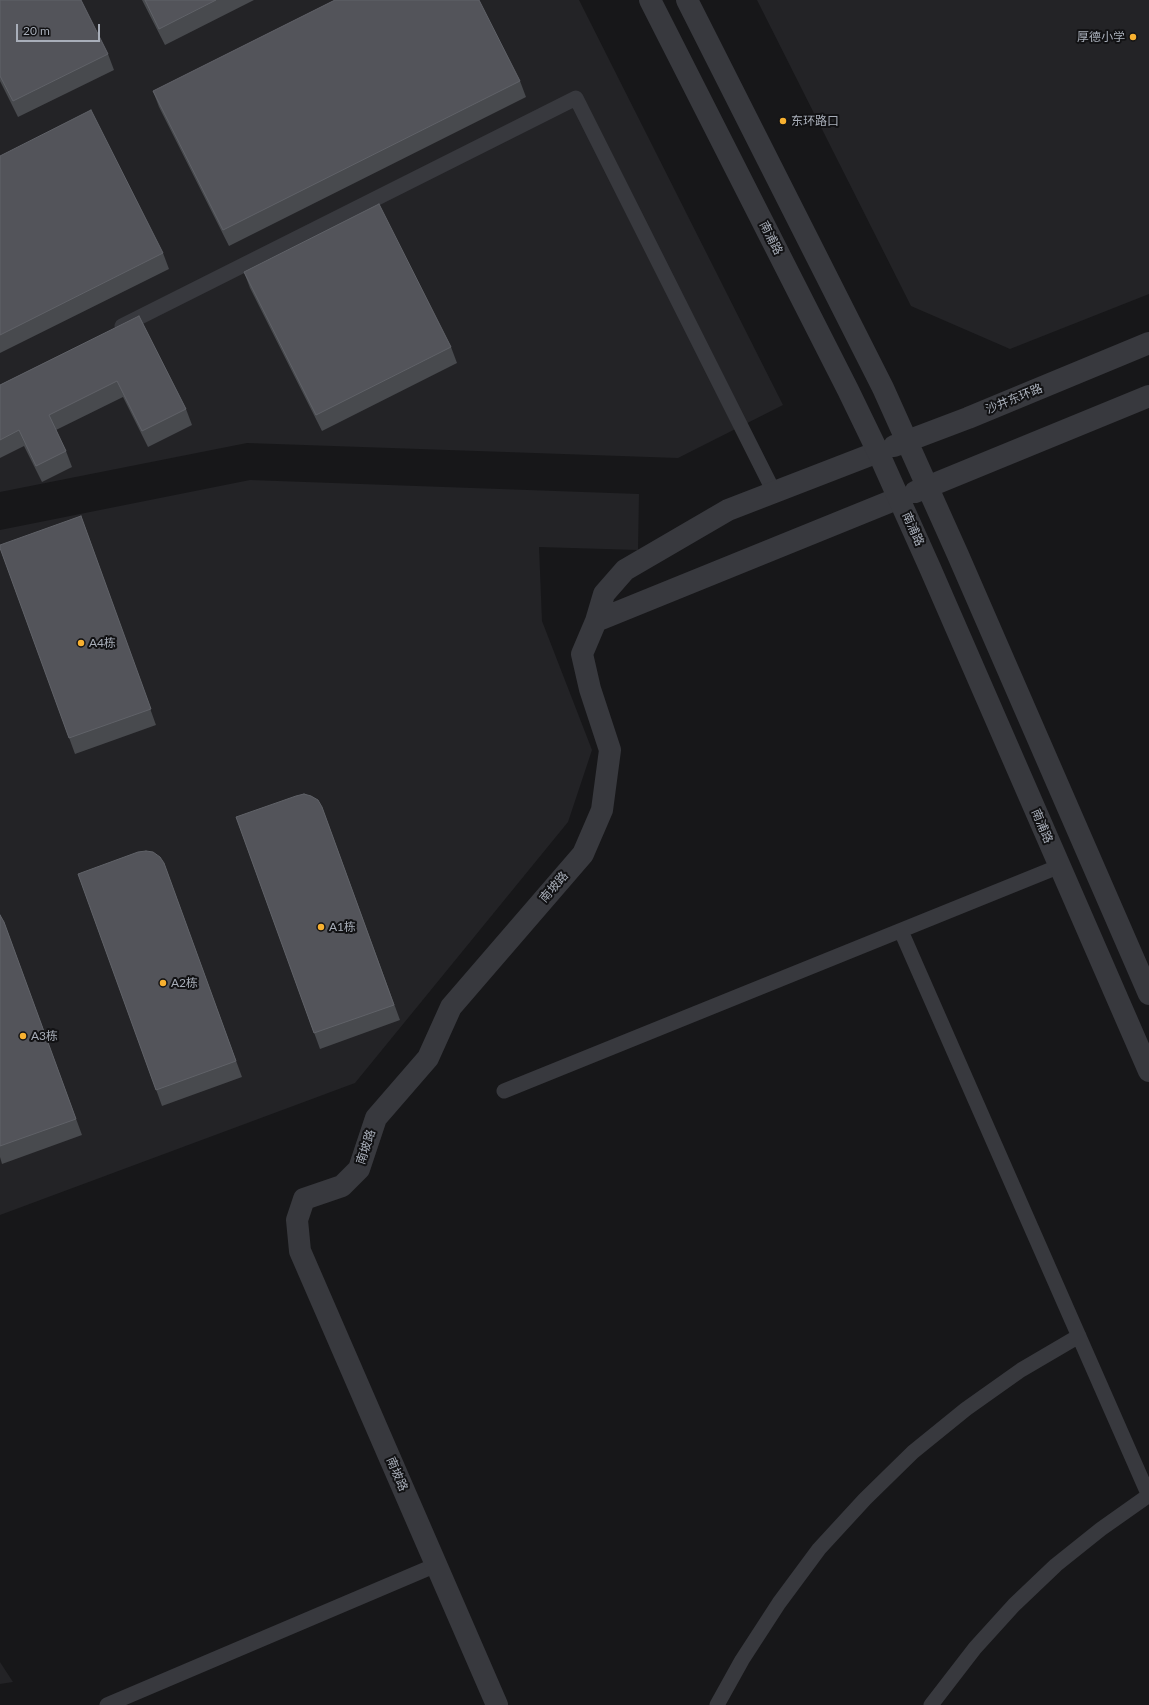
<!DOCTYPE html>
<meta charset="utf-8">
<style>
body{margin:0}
#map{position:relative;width:1149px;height:1705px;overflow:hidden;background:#171719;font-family:Lato,sans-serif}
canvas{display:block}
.scale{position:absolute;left:16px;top:24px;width:84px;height:18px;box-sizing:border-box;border:2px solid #a8aeb9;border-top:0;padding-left:5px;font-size:12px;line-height:14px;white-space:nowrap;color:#a8aeb9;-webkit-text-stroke:3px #121214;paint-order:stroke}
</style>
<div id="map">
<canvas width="1149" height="1705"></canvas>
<div class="scale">20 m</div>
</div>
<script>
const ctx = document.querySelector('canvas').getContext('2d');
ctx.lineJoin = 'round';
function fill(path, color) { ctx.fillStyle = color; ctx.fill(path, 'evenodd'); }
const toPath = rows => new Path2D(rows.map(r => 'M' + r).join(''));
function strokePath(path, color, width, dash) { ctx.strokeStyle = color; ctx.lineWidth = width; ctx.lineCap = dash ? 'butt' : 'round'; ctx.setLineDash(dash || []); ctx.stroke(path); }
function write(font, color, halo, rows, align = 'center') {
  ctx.font = font + ' Lato,"Noto Sans SC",sans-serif'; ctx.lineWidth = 4; ctx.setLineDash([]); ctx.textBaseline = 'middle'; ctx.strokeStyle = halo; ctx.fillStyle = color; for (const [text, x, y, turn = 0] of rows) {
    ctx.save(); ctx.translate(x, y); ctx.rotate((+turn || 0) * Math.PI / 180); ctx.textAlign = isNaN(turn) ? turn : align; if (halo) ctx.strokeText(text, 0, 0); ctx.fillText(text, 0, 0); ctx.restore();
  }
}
fill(toPath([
 [0,0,579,0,783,405,678,458,247,443,0,492],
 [757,0,1149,0,1149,294,1010,349,911,306],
 [250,480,639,494,638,550,539,547,542,621,592,750,568,822,355,1083,0,1215,0,530],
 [0,1662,13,1682,0,1684]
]), '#232326');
strokePath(toPath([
 [122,326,576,98,774,492],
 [901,931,1149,1496],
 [504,1091,1060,866],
 [107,1705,436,1565],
 [717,1705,742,1660,779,1603,819,1549,865,1499,913,1452,966,1409,1021,1370,1079,1336],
 [931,1705,975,1648,1014,1605,1056,1565,1101,1529,1149,1495]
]), '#38393e', 15);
strokePath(toPath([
 [596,621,899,498],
 [497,1705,300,1251,297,1220,304,1199,342,1186,359,1169,376,1118,428,1058,451,1007,583,854,602,810,610,750,590,689,582,654,596,621,604,594,625,570,728,510,878,452]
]), '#38393e', 22);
strokePath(toPath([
 [650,0,848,390,878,452,930,568,1149,1071],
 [687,0,883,388,958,555,1149,994],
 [894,446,968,418,1149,343],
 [915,492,1149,396]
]), '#38393e', 22);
fill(toPath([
 [0,0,108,54,114,70,18,117,0,81],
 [142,0,254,0,165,45],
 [520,81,526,97,229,246,159,107,153,91],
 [0,156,163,253,169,269,0,353],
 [244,272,451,347,457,363,322,431,250,288],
 [139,316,186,409,192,425,148,447,123,397,56,430,66,451,72,467,42,482,24,446,0,458,0,385],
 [81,516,156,725,75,754,0,548],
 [322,807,400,1020,320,1049,236,817],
 [164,863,242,1077,162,1106,78,874],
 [0,915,4,922,82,1135,2,1164,0,1157]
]), '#484a4e');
const building = toPath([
 [0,0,81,0,108,54,13,101,0,76,0,0],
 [145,0,216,0,159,29,145,0],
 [335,0,479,0,520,81,223,230,153,91,335,0],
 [91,110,163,253,0,335,0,156,91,110],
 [379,204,451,347,316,415,244,272,379,204],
 [139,316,186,409,142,431,117,381,49,415,66,451,36,466,19,430,0,440,0,385,139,316],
 [81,516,151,709,69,738,0,548,0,545,81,516],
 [304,794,311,796,318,800,322,807,394,1005,314,1033,236,817,296,796,304,794],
 [146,851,153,852,160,857,164,863,236,1061,156,1090,78,874,138,852,146,851],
 [0,915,4,922,76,1119,0,1146,0,915]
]);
fill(building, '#53545a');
strokePath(building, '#606268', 1);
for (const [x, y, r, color] of [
 [1133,37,4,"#f8b130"],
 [783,121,4,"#f8b130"],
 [81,643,4,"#f8b130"],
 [321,927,4,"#f8b130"],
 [163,983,4,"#f8b130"],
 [23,1036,4,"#f8b130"]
]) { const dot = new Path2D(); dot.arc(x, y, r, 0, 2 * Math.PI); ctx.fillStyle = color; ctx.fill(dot); strokePath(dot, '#121214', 1.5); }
write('12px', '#a8aeb9', '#121214', [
 ["厚德小学",1125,37,"right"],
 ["东环路口",791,121],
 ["A4栋",89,643],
 ["A1栋",329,927],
 ["A2栋",171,983],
 ["A3栋",31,1036]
], 'left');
write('12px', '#a8aeb9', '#121214', [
 ["南浦路",771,238,63],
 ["沙井东环路",1014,399,-22],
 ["南浦路",913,529,66],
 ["南浦路",1042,826,67],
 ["南坡路",554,887,-49],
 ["南坡路",366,1147,-72],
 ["南坡路",397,1474,67]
]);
</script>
